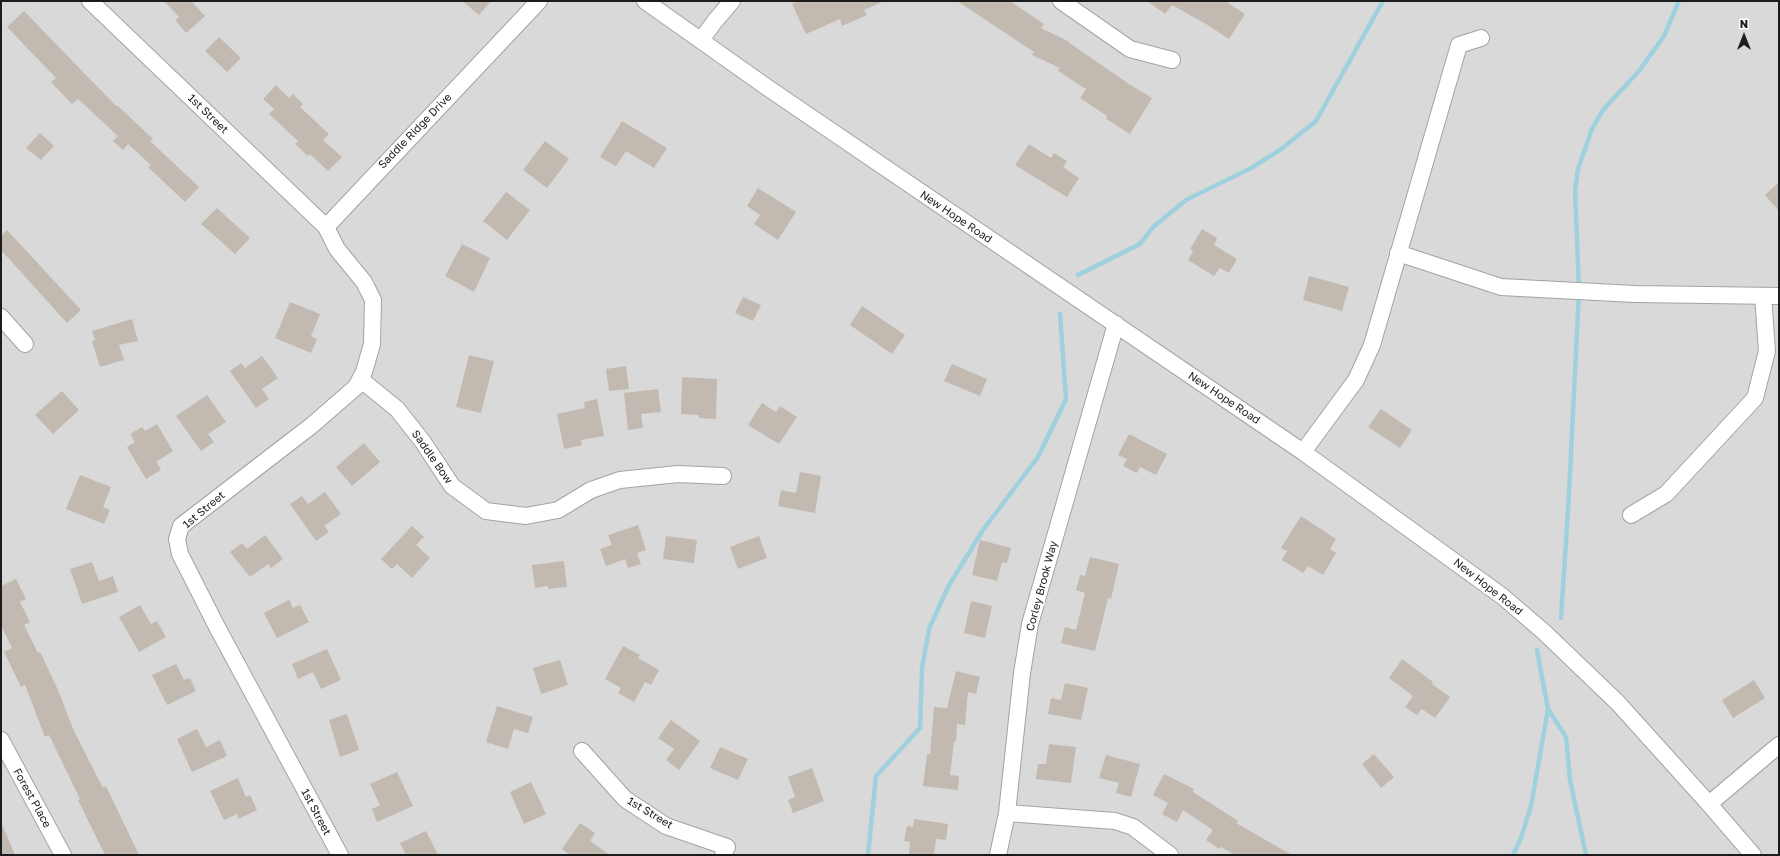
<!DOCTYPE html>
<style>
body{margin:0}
#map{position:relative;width:1780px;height:856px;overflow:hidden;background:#eeeae1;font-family:"Golos Text",sans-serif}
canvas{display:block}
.frame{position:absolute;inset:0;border:2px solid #1c1c1c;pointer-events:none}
.north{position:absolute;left:1724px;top:16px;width:40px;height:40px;-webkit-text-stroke:3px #fff;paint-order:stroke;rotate:0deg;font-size:11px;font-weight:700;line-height:16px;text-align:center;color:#1c1c1c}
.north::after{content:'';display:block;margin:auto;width:14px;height:18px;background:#1c1c1c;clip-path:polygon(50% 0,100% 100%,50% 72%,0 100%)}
</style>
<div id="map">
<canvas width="1780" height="856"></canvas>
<div class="frame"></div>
<div class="north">N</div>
</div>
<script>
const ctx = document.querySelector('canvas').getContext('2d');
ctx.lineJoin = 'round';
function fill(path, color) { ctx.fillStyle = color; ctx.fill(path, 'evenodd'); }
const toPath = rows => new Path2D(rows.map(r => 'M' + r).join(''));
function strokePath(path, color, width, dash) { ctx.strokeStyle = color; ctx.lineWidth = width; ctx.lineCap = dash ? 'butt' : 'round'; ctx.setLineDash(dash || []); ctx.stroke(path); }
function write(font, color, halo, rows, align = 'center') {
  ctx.font = font + ' "Golos Text",sans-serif'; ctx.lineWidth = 3.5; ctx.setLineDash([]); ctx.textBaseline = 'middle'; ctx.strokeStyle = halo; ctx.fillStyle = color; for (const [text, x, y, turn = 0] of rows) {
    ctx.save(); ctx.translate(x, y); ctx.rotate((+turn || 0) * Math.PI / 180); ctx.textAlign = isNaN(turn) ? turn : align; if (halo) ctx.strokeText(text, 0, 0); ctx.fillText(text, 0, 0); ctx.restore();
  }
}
fill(toPath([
 [1,1,1779,1,1779,855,1,855]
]), '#dad9d9');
strokePath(toPath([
 [1078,275,1140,244,1153,227,1186,200,1251,168,1280,150,1316,121,1383,1],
 [1561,618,1569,495,1579,289,1575,190,1578,169,1592,129,1603,110,1639,71,1664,36,1679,1],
 [1548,709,1566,737,1570,780,1586,855],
 [868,855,876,776,920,728,922,668,929,629,948,587,983,530,1038,457,1066,399,1060,314],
 [1513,855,1521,838,1531,806,1548,709,1537,650]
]), '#9fd0de', 4.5);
fill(toPath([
 [164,1,191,1,205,16,186,33,175,20,179,17],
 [462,1,491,1,479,15],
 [798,1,884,1,864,10,867,15,842,26,840,19,806,34,792,4],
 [957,1,1010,1,1044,24,1041,28,1068,41,1068,42,1129,84,1152,98,1130,134,1106,119,1107,116,1080,98,1086,89,1058,71,1060,68,1032,55,1034,52],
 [1147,1,1225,1,1245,14,1229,39,1206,24,1172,5,1165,14],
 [24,11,116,106,117,105,153,139,150,141,199,187,185,202,148,167,151,165,128,144,123,150,113,141,118,136,78,99,72,104,51,82,56,78,7,27],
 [219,37,241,58,227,72,205,51],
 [276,85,289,98,293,94,303,104,300,107,329,134,323,140,342,157,328,171,310,154,308,156,295,144,298,141,269,114,274,109,263,99],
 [622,121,667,148,654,168,626,151,616,166,600,157],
 [40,133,54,146,41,160,26,148],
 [545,141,569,159,547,188,523,170],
 [1029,144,1051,158,1054,153,1067,161,1063,167,1079,178,1067,197,1015,165],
 [1779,182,1779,211,1765,195],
 [758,188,796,212,778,240,754,224,760,215,747,206],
 [506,192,530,210,507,240,483,221],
 [217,208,250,238,235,254,201,224],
 [1202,229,1217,238,1214,245,1237,259,1229,273,1220,268,1214,276,1188,260,1193,251,1190,249],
 [7,230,81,310,67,323,1,250,1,236],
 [462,244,490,258,474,292,445,276],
 [1309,276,1349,287,1342,311,1303,300],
 [743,297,761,305,753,321,735,313],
 [290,302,320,314,311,336,317,339,311,353,275,338],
 [862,306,905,335,892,354,850,325],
 [132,319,138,341,119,345,124,360,100,367,92,341,95,340,92,331],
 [469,355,494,361,481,413,456,407],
 [262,356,278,378,262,389,269,399,256,408,230,371,241,363,245,368],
 [952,364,987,379,980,396,944,381],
 [626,366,629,389,609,391,606,369],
 [682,377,717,379,716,419,699,418,699,415,681,414],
 [658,389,661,412,641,414,643,428,628,430,624,393],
 [62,391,79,410,53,434,35,415],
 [207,395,226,422,208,434,214,442,201,451,176,416],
 [597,399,604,436,581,440,582,445,564,449,557,414,585,408,584,402],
 [762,403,776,412,780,406,797,417,779,444,748,425],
 [1381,409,1412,430,1400,448,1368,427],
 [157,424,173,451,156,462,161,470,146,479,127,447,135,442,130,434,142,427,145,431],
 [1129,434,1167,454,1156,475,1140,467,1137,473,1123,466,1127,459,1118,455],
 [364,443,380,462,352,486,336,467],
 [800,472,821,476,815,513,778,506,781,490,796,493],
 [80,475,111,487,103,507,110,510,104,524,66,509],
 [325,492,341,514,324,526,329,532,316,541,290,504,302,496,308,504],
 [1301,516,1336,539,1330,549,1336,553,1323,575,1308,566,1303,573,1282,560,1287,551,1281,548],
 [638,525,646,550,637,553,641,564,628,568,625,559,606,566,600,549,612,545,608,535],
 [412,526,424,537,416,545,430,558,412,578,397,564,392,569,381,559],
 [265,535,283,559,271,568,268,564,250,577,230,552,242,543,247,549],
 [666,536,697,540,694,563,663,559],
 [759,536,767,558,738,569,730,547],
 [980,540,1011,548,1007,563,1002,562,997,581,972,575],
 [1090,557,1119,564,1111,599,1108,598,1095,651,1061,643,1065,627,1076,630,1085,593,1076,590,1080,575,1085,576],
 [564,561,567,587,548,589,548,586,535,588,532,565],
 [92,562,99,581,113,576,118,592,82,604,70,569],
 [16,579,26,599,20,602,30,622,24,625,38,653,40,652,58,690,74,731,103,788,106,786,139,855,105,855,78,800,80,799,49,735,45,737,25,685,21,687,4,652,12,648,1,625,1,586],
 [289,600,293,608,300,605,309,622,277,638,264,613],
 [971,601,992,606,985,638,964,633],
 [140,605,151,624,157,621,166,637,139,652,119,617],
 [623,646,640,655,638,658,659,670,651,685,645,682,634,702,618,693,621,688,605,679],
 [327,649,341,680,321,689,313,672,298,679,292,664],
 [1402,659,1433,682,1432,684,1450,697,1435,718,1422,709,1417,715,1405,707,1413,696,1389,678],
 [560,660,568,685,541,694,533,668],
 [176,664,184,680,190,678,196,691,167,705,152,675],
 [956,671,980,677,976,694,968,692,965,725,957,724,956,741,954,741,950,775,959,776,958,790,923,786,927,754,930,754,934,707,947,708],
 [1754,680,1765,698,1733,718,1722,700],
 [1065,683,1088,688,1081,720,1048,714,1051,698,1061,700],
 [497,706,533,717,528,733,514,729,508,749,486,742],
 [347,714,359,750,340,757,329,720],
 [671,720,700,741,679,770,666,760,674,749,658,738],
 [197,729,206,747,220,740,227,756,192,772,177,739],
 [1049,744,1076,747,1071,783,1036,779,1038,764,1046,764],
 [720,747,748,759,738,780,710,768],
 [1374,754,1394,777,1381,788,1362,764],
 [1106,755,1140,764,1131,797,1116,793,1119,783,1099,778],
 [812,768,824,801,793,813,788,800,795,797,788,777],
 [397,772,413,806,377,822,372,809,380,805,370,784],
 [1164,774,1194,789,1193,792,1238,821,1236,823,1292,855,1235,855,1221,847,1219,849,1206,840,1213,830,1183,810,1177,822,1162,814,1168,803,1153,795],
 [238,778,246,797,250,795,257,810,238,819,237,814,224,820,210,791],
 [531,782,546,814,524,824,510,792],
 [914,819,948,824,946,840,936,839,934,855,909,855,910,842,904,841,907,826,913,827],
 [1,822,15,855,1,855],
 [580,823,595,833,590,841,610,855,570,855,562,849],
 [426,831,438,855,406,855,400,843]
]), '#c2b9b1');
const minor = toPath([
 [90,1,326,227,337,249,364,282,373,300,372,344,364,372,356,387,311,426,181,526,177,539,180,554,217,627,340,855],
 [645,1,768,88,1303,452,1502,596,1544,632,1618,703,1709,804,1753,855],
 [1061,1,1130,49,1172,60],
 [701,40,715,21,732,1],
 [326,227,539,1],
 [1398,253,1501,287,1635,294,1779,296],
 [1,317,25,344],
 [360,379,397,409,423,442,452,486,486,511,526,516,558,510,591,490,620,480,678,474,723,476],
 [1303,452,1356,380,1372,345,1459,45,1481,38],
 [1631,515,1666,494,1755,398,1767,351,1763,296],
 [1,740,63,855],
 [582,751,625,799,666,826,727,847,723,855],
 [1709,804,1779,745],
 [1007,813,1115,821,1133,827,1170,855],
 [998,855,1007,813,1022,673,1030,624,1116,324]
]);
strokePath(minor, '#a3a3a3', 18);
strokePath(minor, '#fff', 16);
write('11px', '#1c1c1c', '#fff', [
 ["1st Street",208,114,44],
 ["Saddle Ridge Drive",415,131,-46],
 ["New Hope Road",956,217,34],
 ["New Hope Road",1224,398,34],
 ["Saddle Bow",432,457,55],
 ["1st Street",204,510,-40],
 ["Corley Brook Way",1042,586,-75],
 ["New Hope Road",1488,587,38],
 ["Forest Place",32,798,61],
 ["1st Street",316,812,62],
 ["1st Street",650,813,31]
]);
</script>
